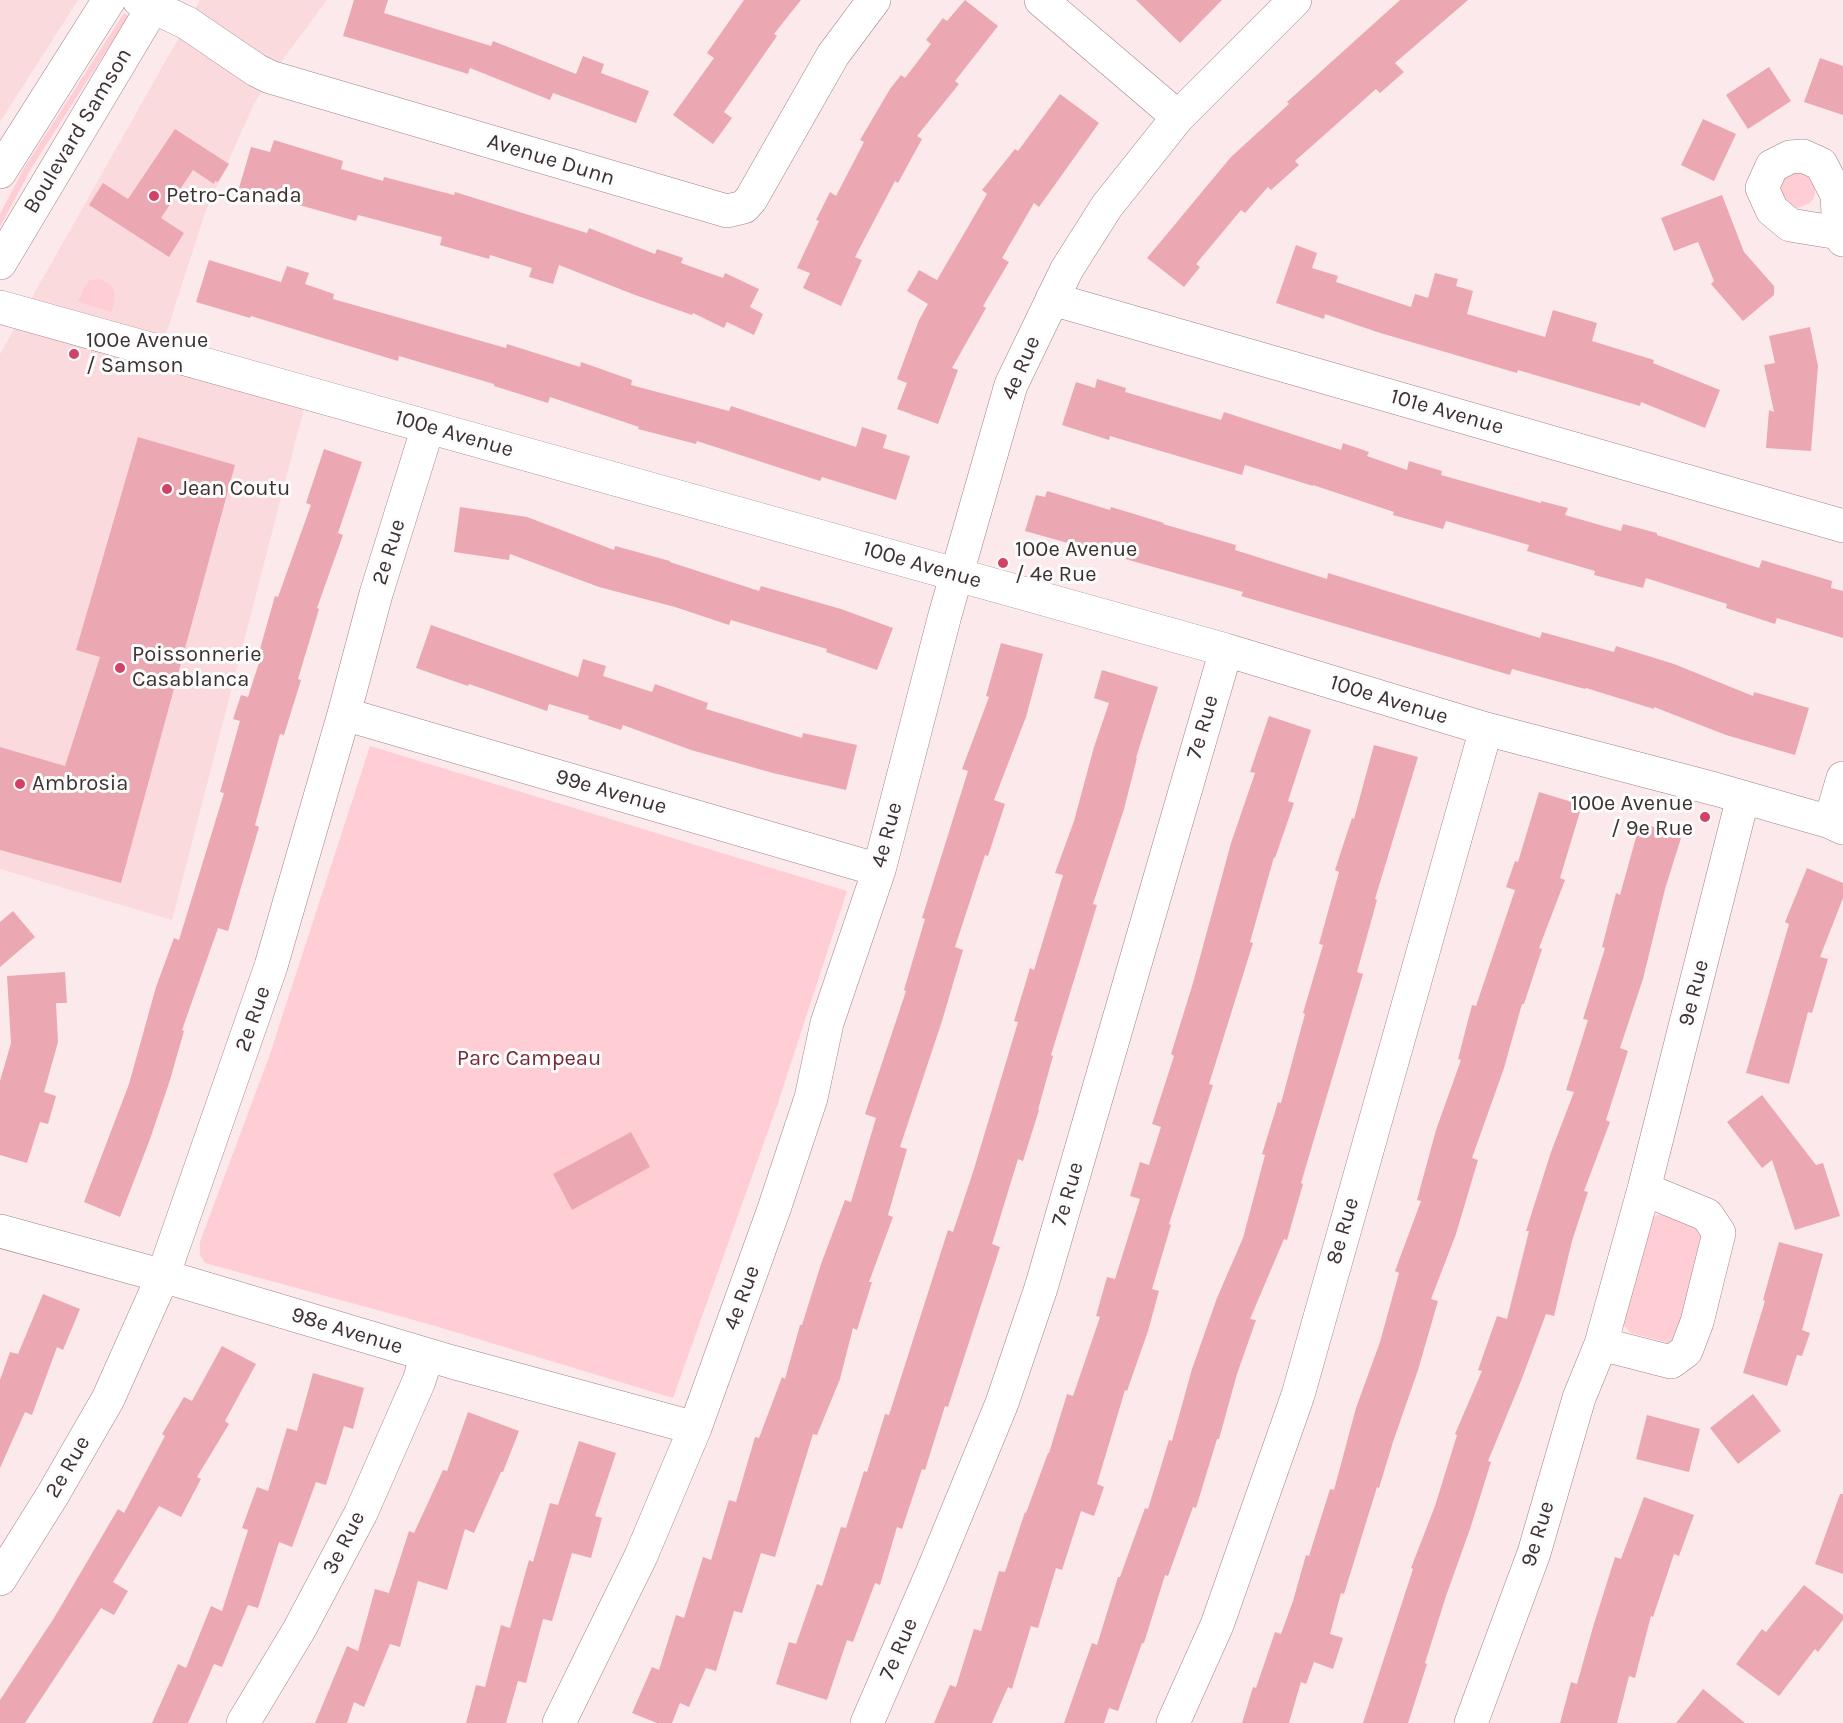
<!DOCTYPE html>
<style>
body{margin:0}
canvas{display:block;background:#fce9eb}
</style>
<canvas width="1843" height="1723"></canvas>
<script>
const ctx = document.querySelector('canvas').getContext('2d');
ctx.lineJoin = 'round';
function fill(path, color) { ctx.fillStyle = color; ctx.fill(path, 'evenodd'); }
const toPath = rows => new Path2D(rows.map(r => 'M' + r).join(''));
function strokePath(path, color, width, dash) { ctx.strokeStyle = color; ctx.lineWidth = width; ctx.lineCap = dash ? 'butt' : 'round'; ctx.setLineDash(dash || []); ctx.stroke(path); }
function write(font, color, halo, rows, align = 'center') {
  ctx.font = font + ' Karla,sans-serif'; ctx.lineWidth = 6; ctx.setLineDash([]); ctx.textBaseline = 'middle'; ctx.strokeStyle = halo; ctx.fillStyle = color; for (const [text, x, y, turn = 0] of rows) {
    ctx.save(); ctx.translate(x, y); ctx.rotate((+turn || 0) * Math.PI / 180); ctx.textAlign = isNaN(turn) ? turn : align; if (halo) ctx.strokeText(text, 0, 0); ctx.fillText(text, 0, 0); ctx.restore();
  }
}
fill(toPath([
 [0,0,78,0,0,122],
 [200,0,327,0,270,77,254,104,205,213,168,328,159,352,308,393,172,920,0,869,0,354]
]), '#fbdade');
fill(toPath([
 [124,13,128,16,126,20,32,167,0,227,0,214,23,170],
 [1790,170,1809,173,1816,185,1814,198,1810,203,1798,208,1786,205,1778,184],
 [99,279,110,284,113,289,115,297,112,312,78,302,85,286,90,280],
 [370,746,847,891,778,1103,673,1398,432,1325,205,1263,200,1255,200,1242,269,1057],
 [1663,1214,1705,1232,1675,1340,1669,1343,1631,1333,1624,1326,1624,1319,1652,1219,1656,1215]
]), '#ffcdd4');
fill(toPath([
 [354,0,388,0,384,13,491,46,493,41,576,74,583,56,604,64,601,73,649,91,636,123,553,93,550,100,470,68,468,74,374,45,343,36],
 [744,0,801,0,774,34,777,36,724,112,732,118,713,144,673,115,714,58,707,53],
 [965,0,998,26,955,81,959,84,917,136,922,139,898,183,895,181,855,257,862,260,841,306,803,288,810,273,797,268,819,221,816,220,830,192,836,196,864,142,860,140,890,89,901,75,905,78,931,44,926,40,943,18,947,21],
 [1136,0,1222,0,1180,43],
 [1400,0,1468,0,1395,63,1404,72,1380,93,1376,89,1295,161,1299,165,1271,190,1268,187,1245,213,1241,210,1196,264,1200,267,1184,287,1147,258,1231,157,1289,104,1287,102],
 [1820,58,1843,66,1843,115,1804,102],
 [1769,67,1791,101,1748,129,1726,95],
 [1060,94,1099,123,1039,207,1034,203,1002,258,1009,262,983,306,986,308,952,368,958,370,938,424,897,409,907,383,897,379,919,320,928,304,907,291,919,270,937,280,987,194,982,190,1015,149,1018,151],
 [1703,119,1736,134,1714,181,1681,165],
 [175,129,229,164,218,182,215,181,214,184,193,170,161,218,184,233,169,257,89,205,103,183,128,199],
 [274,140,343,161,341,169,383,181,384,177,454,195,455,192,587,233,589,228,655,254,657,249,683,258,681,263,723,278,725,273,759,289,750,307,763,314,754,335,727,322,724,328,693,313,692,315,635,295,559,265,553,284,529,277,532,268,490,255,489,259,440,245,442,237,358,215,356,221,239,188,251,147,270,152],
 [1722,195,1744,252,1774,286,1774,295,1743,321,1711,284,1714,281,1698,242,1674,251,1661,218],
 [1296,245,1317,253,1312,268,1338,276,1336,282,1411,307,1415,294,1428,298,1435,273,1458,279,1456,286,1473,291,1467,314,1545,337,1553,310,1597,323,1592,341,1654,360,1653,363,1720,390,1705,428,1641,402,1640,406,1518,370,1517,373,1377,332,1325,314,1324,319,1276,303],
 [209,260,281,282,287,266,309,273,305,284,334,294,333,299,506,348,507,344,580,367,581,362,632,380,631,385,729,411,731,406,856,447,862,427,887,435,883,448,910,456,896,500,822,477,820,481,697,441,696,444,638,429,639,427,550,397,548,403,494,386,494,384,399,356,398,361,251,316,250,318,196,302],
 [1810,327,1818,366,1811,451,1766,448,1769,410,1774,412,1764,365,1775,363,1769,336],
 [1097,379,1126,388,1125,392,1221,420,1224,412,1341,450,1343,443,1369,452,1367,456,1407,470,1409,461,1442,471,1441,475,1541,503,1541,501,1568,508,1565,515,1621,531,1623,524,1657,533,1657,535,1759,568,1762,560,1832,581,1831,588,1843,591,1843,638,1777,618,1775,624,1726,608,1727,604,1646,578,1643,588,1594,575,1595,571,1527,551,1529,545,1446,521,1443,529,1393,515,1394,512,1313,485,1313,486,1245,465,1242,475,1110,436,1109,440,1062,425,1076,382,1095,388],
 [138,437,235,465,121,883,0,850,0,747,65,766,100,657,76,650],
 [324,449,362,462,338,533,343,535,317,608,319,609,298,679,301,680,284,735,280,734,255,825,259,827,228,931,218,928,182,1030,184,1031,170,1080,150,1139,120,1217,84,1202,129,1084,156,987,174,938,179,940,224,793,220,792,240,721,233,719,241,695,248,697,263,650,260,649,275,596,278,597,311,505,306,503],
 [1047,491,1110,510,1111,507,1164,523,1163,524,1236,545,1235,550,1327,579,1328,573,1540,638,1542,632,1614,652,1616,646,1674,664,1753,696,1754,692,1809,708,1795,755,1726,735,1654,707,1654,709,1586,688,1585,689,1512,669,1510,675,1241,596,1243,592,1025,531,1036,495,1045,497],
 [460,507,527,517,614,550,615,546,670,561,670,562,759,591,761,586,841,609,893,628,877,670,826,652,827,649,731,620,729,625,675,607,599,587,510,554,509,560,454,552],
 [431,625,578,677,583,659,606,666,603,676,652,692,655,684,708,703,706,709,802,738,803,733,857,745,846,790,773,773,691,750,623,725,621,730,588,719,589,716,549,704,547,711,469,684,468,686,416,668],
 [1001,643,1043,654,1026,717,994,800,1005,804,988,856,985,855,955,947,963,950,942,1021,900,1147,907,1149,888,1215,893,1217,869,1282,872,1282,857,1330,853,1328,840,1379,817,1435,813,1434,775,1557,761,1553,742,1613,734,1611,716,1671,706,1668,689,1707,680,1703,672,1723,657,1723,632,1713,652,1667,659,1670,676,1615,684,1618,703,1557,711,1560,729,1500,736,1502,755,1437,759,1438,782,1377,785,1379,800,1325,802,1325,821,1264,845,1200,851,1202,876,1118,865,1114,906,991,904,990,925,919,922,918,968,771,962,769,989,697,986,696],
 [1102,670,1158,687,1136,758,1137,758,1124,809,1093,904,1097,905,1051,1055,1053,1056,1038,1110,1039,1110,1023,1161,1018,1159,992,1244,1000,1247,948,1407,945,1406,925,1470,922,1469,902,1529,897,1527,880,1585,875,1583,853,1642,847,1640,827,1700,776,1684,789,1642,796,1644,817,1584,822,1586,841,1527,846,1528,864,1471,867,1472,885,1414,889,1415,948,1230,953,1232,974,1169,1018,1022,1014,1021,1030,968,1034,970,1063,875,1055,873,1074,821,1094,747,1109,703,1094,698],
 [1269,716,1311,730,1288,801,1294,803,1275,858,1274,857,1250,942,1253,943,1209,1084,1213,1085,1169,1224,1171,1225,1152,1289,1159,1291,1148,1331,1127,1391,1125,1390,1097,1484,1104,1487,1094,1516,1081,1511,1062,1570,1056,1568,1038,1628,1031,1626,1012,1689,1008,1687,992,1723,934,1723,950,1685,956,1687,974,1629,981,1631,999,1571,1005,1572,1025,1512,1026,1513,1048,1453,1049,1453,1067,1394,1073,1396,1100,1317,1096,1316,1107,1277,1115,1279,1140,1199,1130,1196,1140,1162,1149,1165,1161,1127,1152,1124,1174,1056,1171,1054,1193,983,1231,843,1255,773,1250,772],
 [1374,745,1418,757,1375,899,1377,900,1357,972,1363,974,1301,1183,1303,1184,1287,1240,1284,1239,1250,1319,1256,1320,1237,1374,1219,1439,1217,1439,1196,1508,1193,1507,1168,1576,1165,1575,1144,1643,1142,1643,1118,1711,1109,1708,1104,1723,1064,1723,1092,1643,1097,1645,1118,1577,1120,1577,1145,1508,1148,1509,1169,1440,1172,1441,1192,1369,1217,1298,1243,1238,1265,1155,1262,1154,1278,1102,1281,1103,1305,1014,1303,1013,1323,945,1319,944,1339,872,1335,870,1352,818,1354,819],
 [1539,792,1582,805,1560,878,1565,880,1539,948,1542,949,1524,1004,1522,1004,1504,1068,1472,1158,1478,1160,1456,1234,1431,1299,1438,1301,1418,1370,1393,1442,1379,1488,1377,1487,1344,1594,1341,1593,1330,1634,1343,1638,1333,1669,1314,1662,1306,1684,1301,1682,1289,1723,1242,1723,1253,1687,1256,1688,1275,1632,1281,1634,1293,1601,1306,1555,1309,1556,1330,1489,1334,1490,1356,1408,1380,1342,1399,1273,1395,1271,1421,1201,1417,1200,1436,1130,1461,1060,1458,1059,1472,1005,1476,1006,1515,890,1506,887,1515,861,1518,862],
 [1640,823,1682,835,1665,889,1643,979,1620,1048,1628,1051,1606,1120,1610,1122,1584,1191,1588,1192,1572,1241,1554,1316,1546,1314,1521,1381,1488,1461,1491,1462,1470,1529,1446,1596,1425,1663,1427,1664,1408,1723,1363,1723,1413,1569,1411,1568,1435,1506,1457,1435,1455,1434,1482,1371,1478,1370,1497,1316,1507,1319,1529,1231,1526,1231,1551,1152,1574,1092,1566,1090,1588,1020,1583,1019,1605,948,1602,947,1616,893,1620,895],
 [1807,868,1843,883,1843,898,1820,957,1828,959,1812,1013,1808,1012,1789,1084,1746,1073,1789,924,1785,922],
 [13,911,35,937,0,967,0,922],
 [65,972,67,1003,56,1003,58,1042,44,1092,56,1096,48,1124,40,1122,27,1163,0,1155,0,1081,11,1043,7,976],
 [1762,1095,1816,1165,1823,1163,1840,1216,1795,1230,1772,1160,1762,1168,1727,1122],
 [631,1132,650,1167,572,1210,553,1174],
 [1779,1242,1823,1254,1802,1330,1810,1333,1802,1356,1797,1355,1787,1386,1743,1373,1765,1301,1763,1300],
 [43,1294,80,1309,63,1350,57,1347,32,1415,25,1412,0,1468,0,1380,10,1352,18,1354],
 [222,1346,256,1364,225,1421,229,1424,197,1477,201,1479,181,1517,159,1506,113,1582,128,1591,114,1615,101,1608,25,1723,0,1723,0,1700,54,1618,118,1509,124,1513,165,1436,162,1434,184,1397,192,1401],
 [313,1373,364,1388,353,1429,344,1426,326,1485,316,1482,292,1547,279,1542,258,1608,248,1605,222,1667,214,1664,188,1723,152,1723,178,1664,186,1668,211,1606,222,1611,248,1530,242,1528,257,1487,268,1491,287,1428,297,1431],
 [1753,1394,1781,1431,1738,1464,1710,1428],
 [468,1412,519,1431,503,1472,501,1472,474,1533,465,1529,447,1590,418,1581,400,1647,390,1644,364,1707,354,1702,347,1723,315,1723,347,1646,358,1651,375,1589,389,1593,409,1531,414,1533,443,1470,447,1471],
 [1647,1415,1700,1429,1689,1472,1636,1459],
 [579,1441,616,1453,595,1516,602,1518,591,1558,572,1553,552,1621,543,1619,526,1683,518,1681,506,1723,466,1723,476,1685,485,1687,501,1625,510,1628,529,1560,533,1562,550,1503,558,1505],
 [1840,1494,1843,1494,1843,1574,1815,1564],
 [1644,1497,1694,1515,1679,1556,1674,1554,1653,1617,1651,1616,1635,1678,1629,1676,1617,1723,1560,1723,1571,1682,1577,1684,1593,1627,1615,1557,1621,1559],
 [1804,1585,1843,1615,1843,1620,1818,1652,1815,1649,1779,1696,1736,1664,1762,1629,1766,1632],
 [1703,1689,1745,1723,1676,1723]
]), '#eba8b2');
const minor = toPath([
 [139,0,187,23,256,70,270,77,727,211,744,207,751,199,833,55,874,0],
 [1041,0,1178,117],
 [0,172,109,0],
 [1839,233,1790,225,1772,210,1762,188,1772,166,1790,157,1803,156,1821,164,1837,195,1839,233,1843,240],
 [0,263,157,0],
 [1052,299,1843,526],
 [0,307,1226,650,1486,729,1715,789,1830,822,1843,828],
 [344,714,879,870],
 [1830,822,1843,778],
 [0,1231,163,1276,452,1362,695,1428],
 [1601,1344,1671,1362,1686,1351,1697,1322,1719,1233,1707,1215,1644,1189],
 [0,1579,52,1496,108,1399,163,1276,271,966,344,714,376,594,428,427],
 [243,1723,299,1630,361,1513,419,1381,427,1355],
 [559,1723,641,1556,695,1428,774,1209,811,1098,827,1023,879,870,945,615,1011,385,1067,269,1107,206,1178,117,1295,0],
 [867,1723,932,1573,1002,1403,1041,1288,1226,650],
 [1173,1723,1217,1625,1298,1395,1486,729],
 [1471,1723,1534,1553,1579,1398,1601,1344,1644,1189,1743,797]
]);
strokePath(minor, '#a08387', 34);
strokePath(minor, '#fff', 33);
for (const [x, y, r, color] of [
 [154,196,6,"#d14266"],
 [74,354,6,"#d14266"],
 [167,489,6,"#d14266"],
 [1003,563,6,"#d14266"],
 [120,668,6,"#d14266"],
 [20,784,6,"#d14266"],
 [1705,817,6,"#d14266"]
]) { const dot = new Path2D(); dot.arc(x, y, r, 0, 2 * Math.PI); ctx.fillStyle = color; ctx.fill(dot); strokePath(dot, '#fbfcfb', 2); }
write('22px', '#3e3133', '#fbfcfb', [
 ["Boulevard Samson",78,131,-59],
 ["Avenue Dunn",551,160,17],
 ["4e Rue",1021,368,-67],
 ["101e Avenue",1447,412,16],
 ["100e Avenue",454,434,16],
 ["2e Rue",389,552,-73],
 ["100e Avenue",922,565,16],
 ["100e Avenue",1389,700,17],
 ["7e Rue",1203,727,-74],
 ["99e Avenue",611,792,16],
 ["4e Rue",887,835,-75],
 ["9e Rue",1694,993,-76],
 ["2e Rue",253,1019,-71],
 ["7e Rue",1068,1194,-74],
 ["8e Rue",1343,1231,-74],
 ["4e Rue",742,1298,-70],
 ["98e Avenue",347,1331,17],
 ["2e Rue",68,1467,-60],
 ["9e Rue",1538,1534,-73],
 ["3e Rue",344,1543,-63],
 ["7e Rue",899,1649,-67]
]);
write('22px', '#3e3133', '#fbfcfb', [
 ["Petro-Canada",166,196],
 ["100e Avenue",86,341],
 ["/ Samson",86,366],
 ["Jean Coutu",179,489],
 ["100e Avenue",1015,550],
 ["/ 4e Rue",1015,575],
 ["Poissonnerie",132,655],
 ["Casablanca",132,680],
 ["Ambrosia",32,784],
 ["100e Avenue",1693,804,"right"],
 ["/ 9e Rue",1693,829,"right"]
], 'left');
write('22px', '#77293b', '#fbfcfb', [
 ["Parc Campeau",529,1059]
]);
</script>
